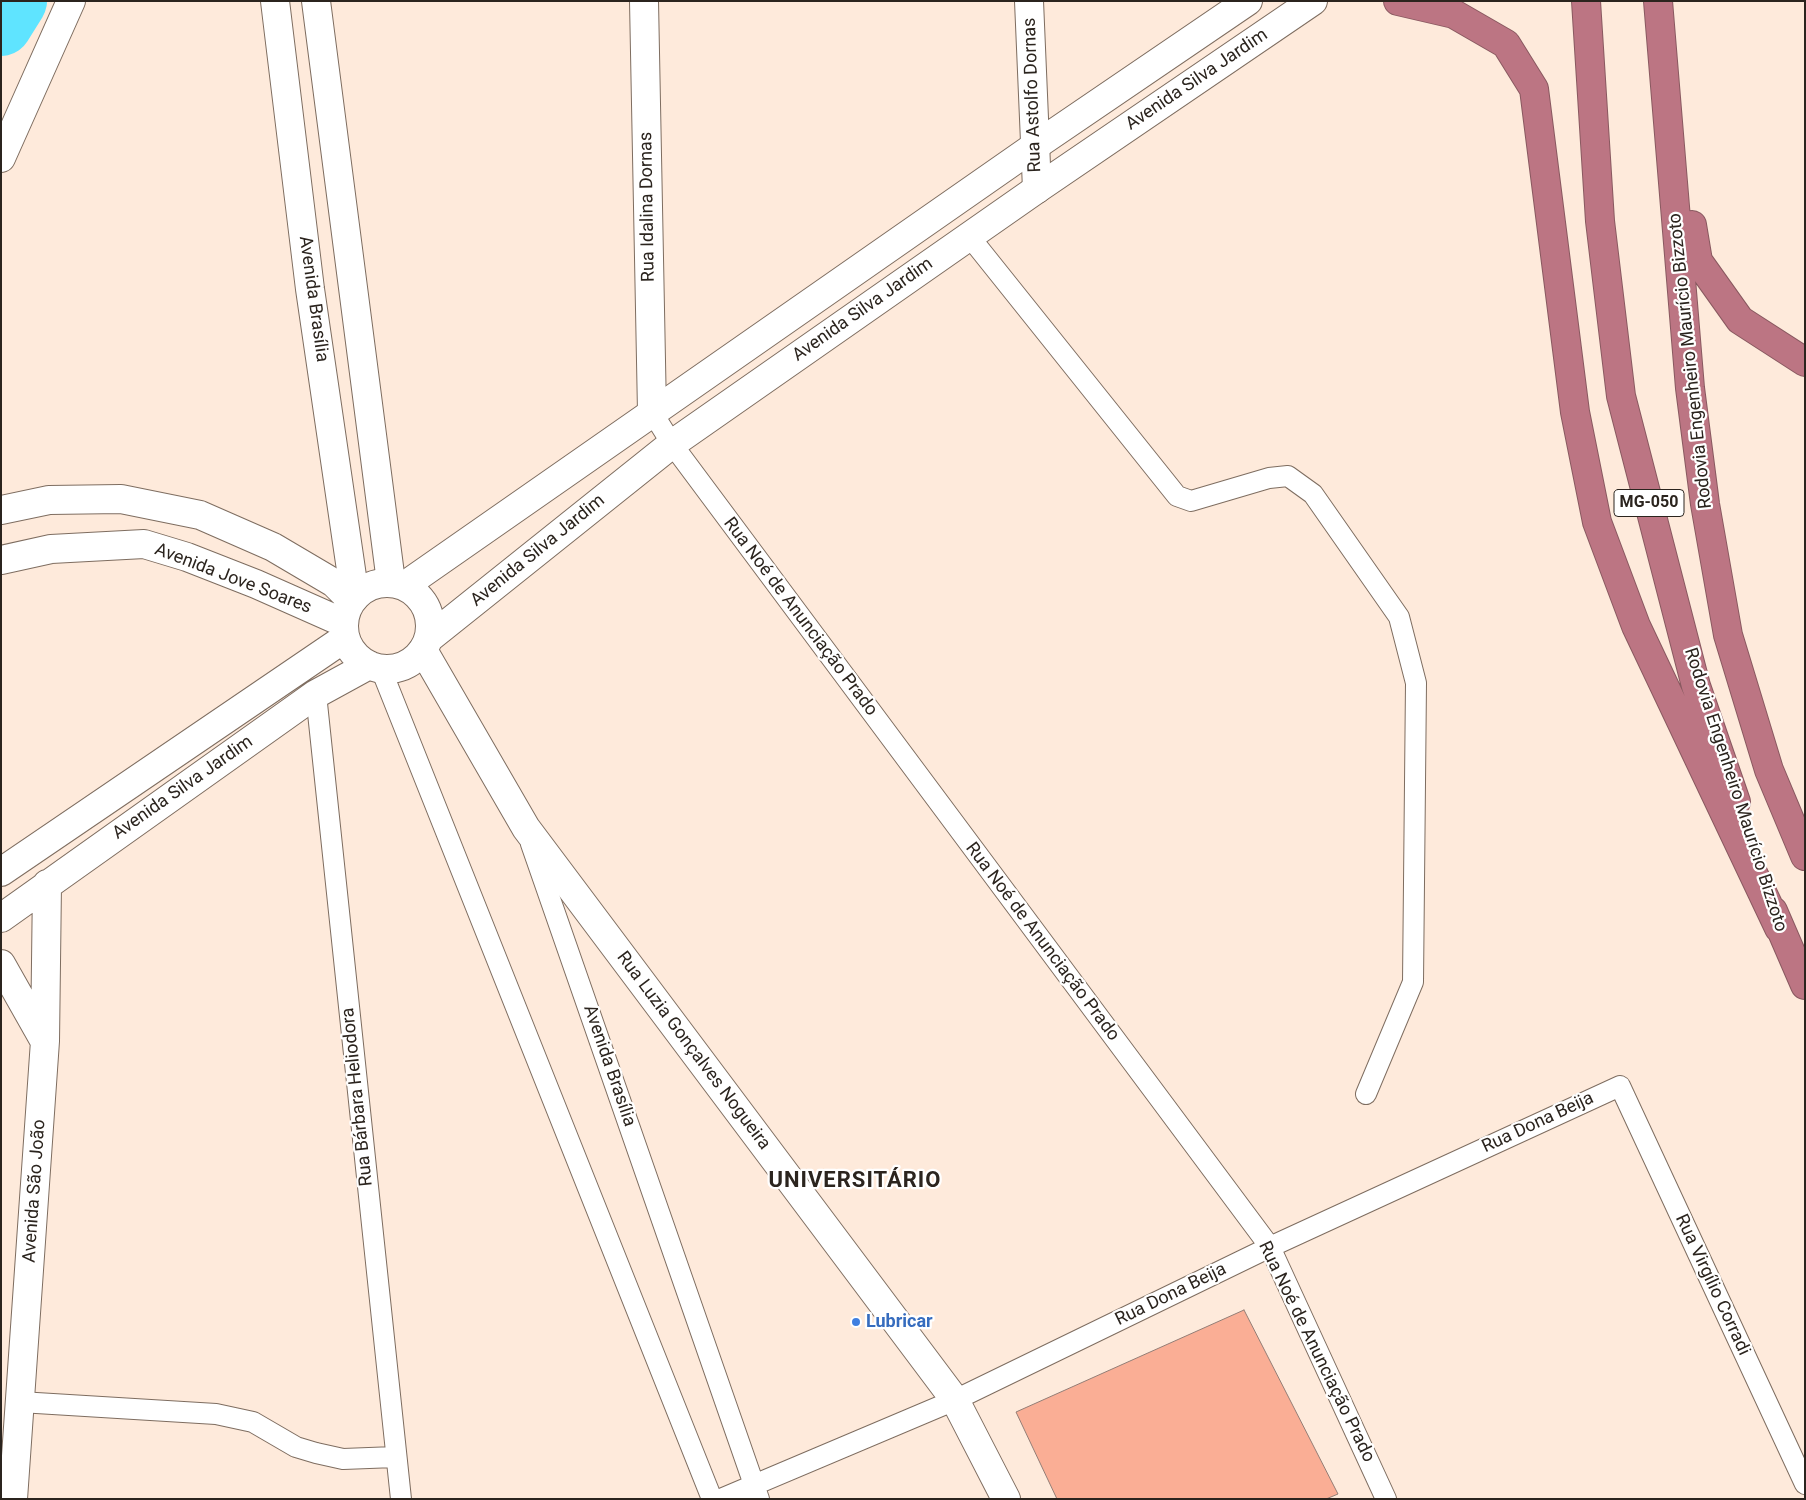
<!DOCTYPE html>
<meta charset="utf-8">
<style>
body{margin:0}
#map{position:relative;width:1806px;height:1500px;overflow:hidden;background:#feeadb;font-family:Roboto,sans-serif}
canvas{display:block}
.frame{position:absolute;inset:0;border:2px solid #2b241e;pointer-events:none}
</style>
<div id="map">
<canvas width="1806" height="1500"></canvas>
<div class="frame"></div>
</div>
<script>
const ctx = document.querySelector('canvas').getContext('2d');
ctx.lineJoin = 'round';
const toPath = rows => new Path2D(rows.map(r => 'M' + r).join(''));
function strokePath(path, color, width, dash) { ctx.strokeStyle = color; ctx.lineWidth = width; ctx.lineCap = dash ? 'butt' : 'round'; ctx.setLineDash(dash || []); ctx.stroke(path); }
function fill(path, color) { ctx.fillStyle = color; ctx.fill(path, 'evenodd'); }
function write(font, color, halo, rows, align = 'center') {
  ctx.font = font + ' Roboto,sans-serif'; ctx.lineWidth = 4.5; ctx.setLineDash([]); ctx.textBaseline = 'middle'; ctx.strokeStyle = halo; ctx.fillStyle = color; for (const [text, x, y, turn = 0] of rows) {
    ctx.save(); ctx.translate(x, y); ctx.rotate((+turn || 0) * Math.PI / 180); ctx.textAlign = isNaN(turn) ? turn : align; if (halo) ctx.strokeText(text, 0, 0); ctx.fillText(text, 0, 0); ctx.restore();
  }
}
strokePath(toPath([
 [1,25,16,1]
]), '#5fe4ff', 62);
const building = toPath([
 [1244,1310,1338,1494,1326,1499,1057,1499,1016,1412,1244,1310]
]);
fill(building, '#faae95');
strokePath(building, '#937d75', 1);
const lane = toPath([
 [969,236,1177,496,1191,501,1269,478,1288,476,1313,494,1399,617,1416,683,1413,982,1366,1094],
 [652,412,672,444,1270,1247,1386,1499],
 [381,669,712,1499],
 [316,694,401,1499],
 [531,844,759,1499],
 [20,1402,216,1414,253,1422,296,1447,316,1453,343,1459,395,1457],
 [721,1499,955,1400,1270,1247,1620,1086,1805,1484]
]);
const street = toPath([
 [275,1,310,289,355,597],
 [316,1,391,582],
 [644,1,652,412],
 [1029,1,1037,189],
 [1,158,71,1],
 [423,650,526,828,955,1400,1006,1499]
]);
const secondary = toPath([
 [1,510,49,500,121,499,200,515,273,547,334,583,352,601],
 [1,560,51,549,144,544,187,557,256,584,344,623],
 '344 626a43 43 0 1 1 86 0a43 43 0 1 1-86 0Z',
 [404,586,1035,146,1248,1],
 [428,639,672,444,1037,189,1313,1],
 [1,872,345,638],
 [1,918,316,694,369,665],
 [1,964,44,1040],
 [13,1499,45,1041,47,884]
]);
const highway = toPath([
 [1398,1,1454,14,1506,44,1534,89,1575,412,1597,522,1636,626,1779,928],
 [1586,1,1600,221,1621,396,1696,686,1736,802],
 [1658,1,1690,388,1705,504,1728,635,1769,770,1805,856],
 [1692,225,1698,261,1740,320,1805,362],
 [1773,911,1805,985]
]);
strokePath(lane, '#7e6d60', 22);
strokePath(street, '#7e6d60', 30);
strokePath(secondary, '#7e6d60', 30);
strokePath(highway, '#895960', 30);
strokePath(lane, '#fff', 20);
strokePath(street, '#fff', 28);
strokePath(secondary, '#fff', 28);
strokePath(highway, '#bc7583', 28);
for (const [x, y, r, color] of [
 [856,1322,5,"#3f7fe0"]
]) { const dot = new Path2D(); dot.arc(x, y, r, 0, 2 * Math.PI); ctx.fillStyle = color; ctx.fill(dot); strokePath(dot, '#fff', 2); }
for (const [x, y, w] of [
 [1649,503,70]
]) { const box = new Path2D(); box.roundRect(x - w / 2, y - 13.5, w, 27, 4); ctx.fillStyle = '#fff'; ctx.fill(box); strokePath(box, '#2b241e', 1); }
write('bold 16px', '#2b241e', null, [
 ["MG-050",1649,503]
]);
write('18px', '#2b241e', '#fff', [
 ["Avenida Silva Jardim",1197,80,-34],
 ["Rua Astolfo Dornas",1033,95,-92],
 ["Rua Idalina Dornas",648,207,-91],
 ["Avenida Brasília",313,299,82],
 ["Avenida Silva Jardim",863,310,-35],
 ["Rodovia Engenheiro Maurício Bizzoto",1691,361,-96],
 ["Avenida Silva Jardim",538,551,-39],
 ["Avenida Jove Soares",233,579,21],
 ["Rua Noé de Anunciação Prado",800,617,53],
 ["Avenida Silva Jardim",183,788,-35],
 ["Rodovia Engenheiro Maurício Bizzoto",1735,790,72],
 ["Rua Noé de Anunciação Prado",1042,942,53],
 ["Rua Luzia Gonçalves Nogueira",693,1051,53],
 ["Avenida Brasília",609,1066,71],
 ["Rua Bárbara Heliodora",358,1097,-96],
 ["Rua Dona Beija",1538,1123,-25],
 ["Avenida São João",35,1191,-86],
 ["Rua Virgílio Corradi",1712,1285,65],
 ["Rua Dona Beija",1171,1295,-26],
 ["Rua Noé de Anunciação Prado",1316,1352,64]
]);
write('bold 18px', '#366cbe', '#fff', [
 ["Lubricar",866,1322]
], 'left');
ctx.letterSpacing = '1px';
write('bold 22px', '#2b241e', '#fff', [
 ["UNIVERSITÁRIO",855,1181]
]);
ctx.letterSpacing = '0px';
</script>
